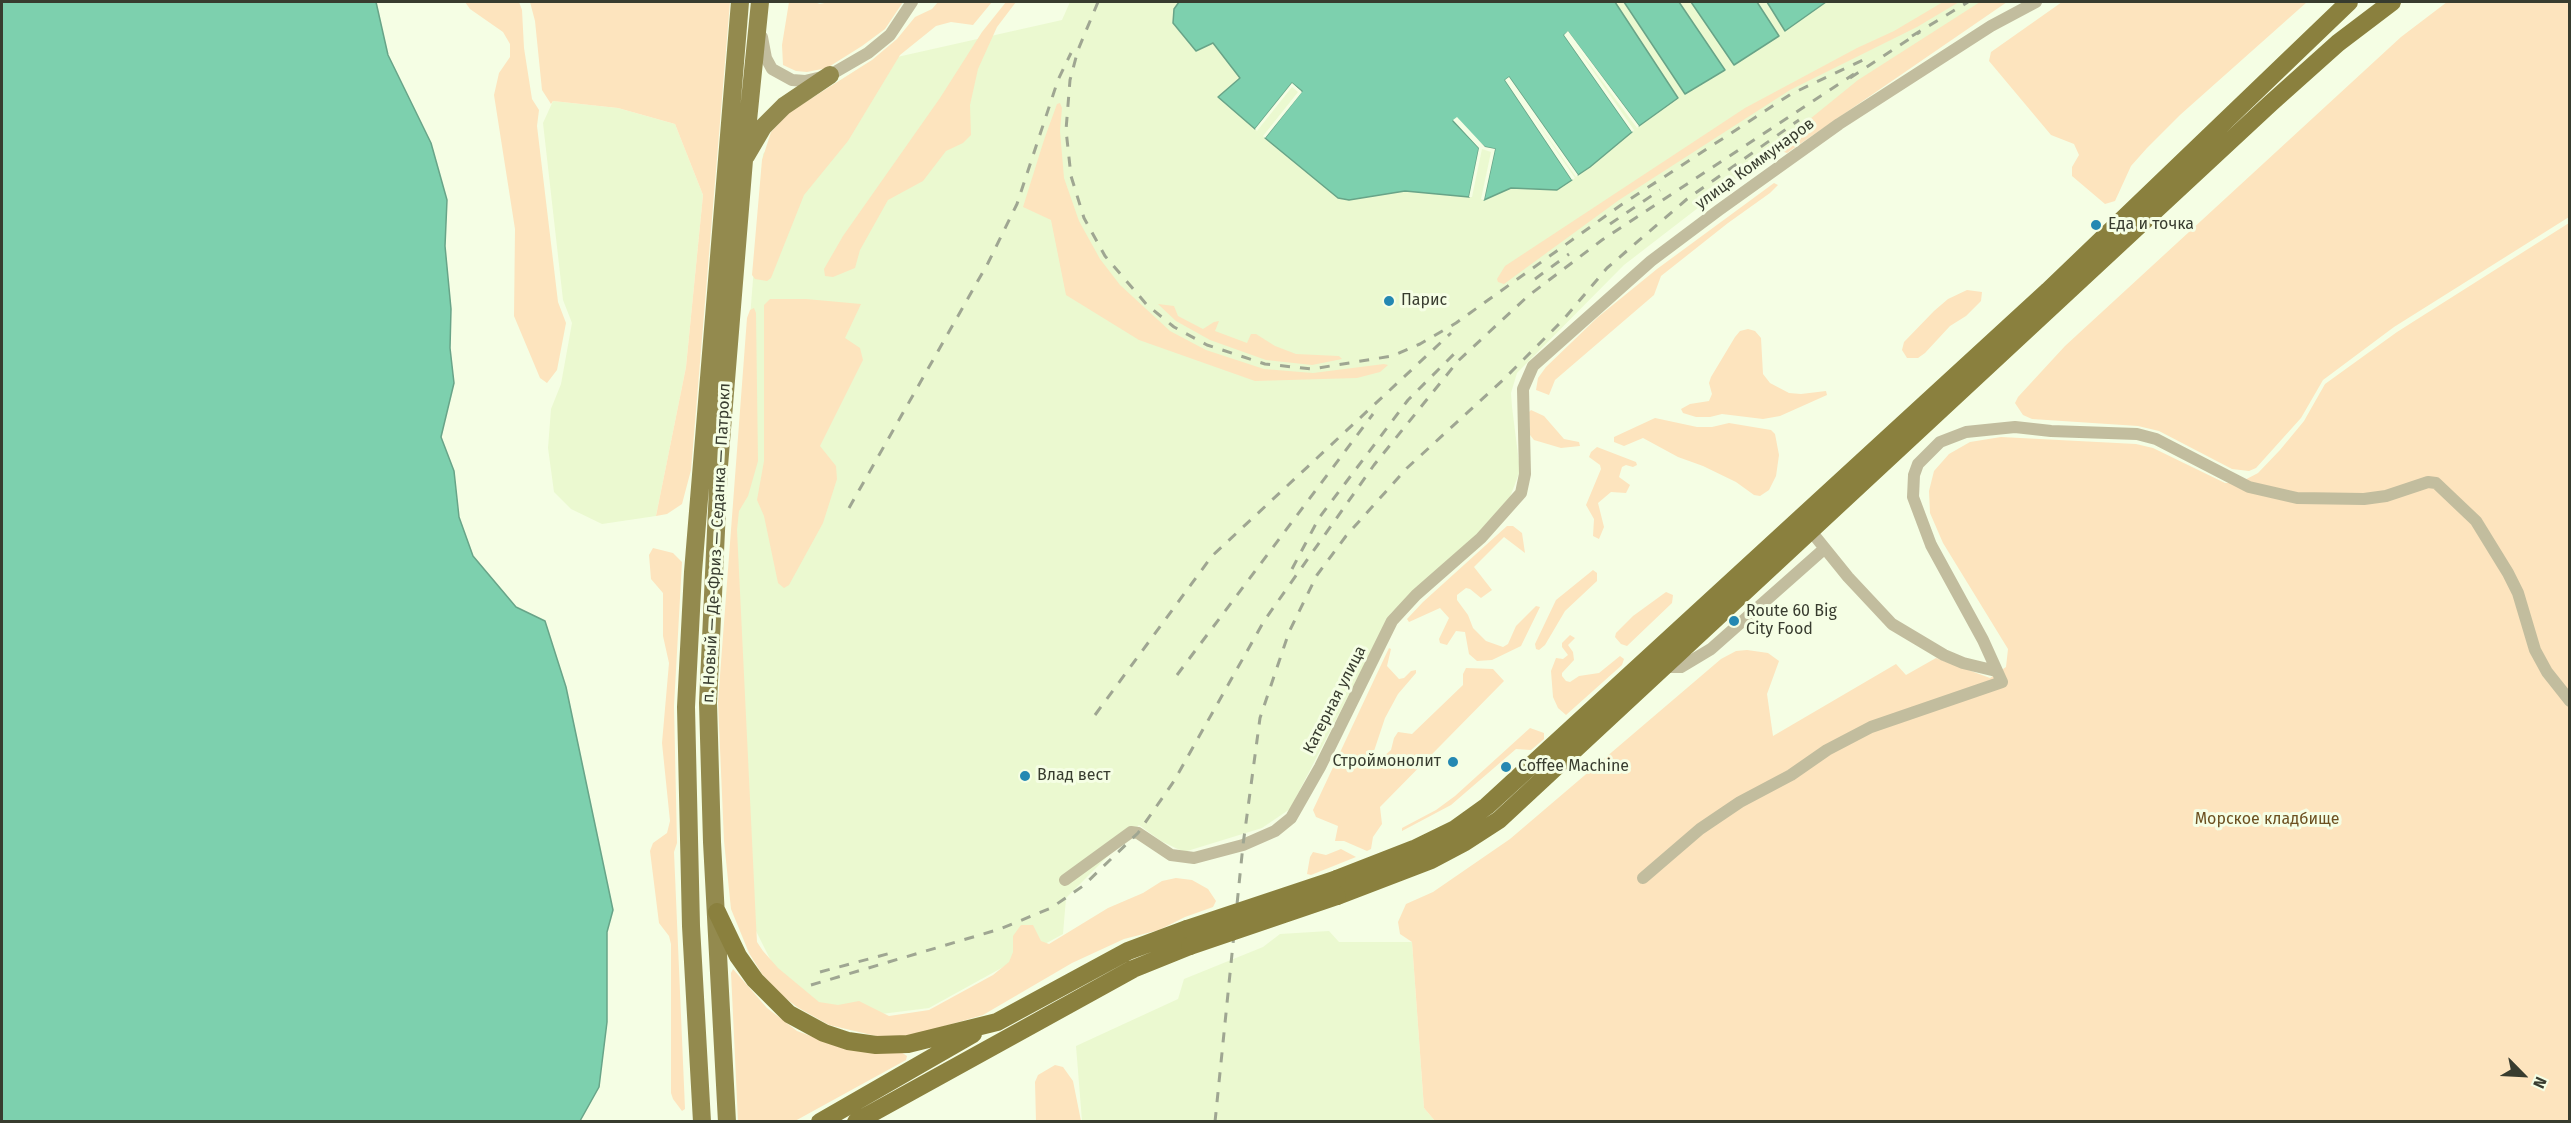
<!DOCTYPE html>
<meta charset="utf-8">
<style>
body{margin:0}
#map{position:relative;width:2571px;height:1123px;overflow:hidden;background:#f5fee4;font-family:"Fira Sans",sans-serif}
canvas{display:block}
.frame{position:absolute;inset:0;border:3px solid #383c2f;pointer-events:none}
.north{position:absolute;left:2493px;top:1045px;width:60px;height:60px;-webkit-text-stroke:4px #f5fee4;paint-order:stroke;rotate:114deg;font-size:16px;font-weight:700;line-height:24px;text-align:center;color:#383c2f}
.north::after{content:'';display:block;margin:auto;width:21px;height:27px;background:#383c2f;clip-path:polygon(50% 0,100% 100%,50% 72%,0 100%)}
</style>
<div id="map">
<canvas width="2571" height="1123"></canvas>
<div class="frame"></div>
<div class="north">N</div>
</div>
<script>
const ctx = document.querySelector('canvas').getContext('2d');
ctx.lineJoin = 'round';
function fill(path, color) { ctx.fillStyle = color; ctx.fill(path, 'evenodd'); }
const toPath = rows => new Path2D(rows.map(r => 'M' + r).join(''));
function strokePath(path, color, width, dash) { ctx.strokeStyle = color; ctx.lineWidth = width; ctx.lineCap = dash ? 'butt' : 'round'; ctx.setLineDash(dash || []); ctx.stroke(path); }
function write(font, color, halo, rows, align = 'center') {
  ctx.font = font + ' "Fira Sans",sans-serif'; ctx.lineWidth = 6; ctx.setLineDash([]); ctx.textBaseline = 'middle'; ctx.strokeStyle = halo; ctx.fillStyle = color; for (const [text, x, y, turn = 0] of rows) {
    ctx.save(); ctx.translate(x, y); ctx.rotate((+turn || 0) * Math.PI / 180); ctx.textAlign = isNaN(turn) ? turn : align; if (halo) ctx.strokeText(text, 0, 0); ctx.fillText(text, 0, 0); ctx.restore();
  }
}
fill(toPath([
 [1070,2,1179,2,1174,9,1173,23,1178,30,1196,51,1213,42,1240,78,1219,97,1292,83,1302,92,1349,200,1405,191,1468,197,1479,148,1495,149,1485,199,1511,188,1557,190,1505,80,1509,77,1578,175,1590,167,1631,132,1564,35,1678,98,1615,2,1624,2,1685,94,1725,70,1679,2,1691,2,1734,65,1778,36,1757,2,1767,2,1785,31,1826,2,2001,2,1751,167,1624,265,1517,373,1511,393,1512,407,1520,471,1510,497,1451,563,1391,613,1290,809,1262,828,1184,852,1161,841,1139,825,1066,898,1063,934,929,1008,873,1015,823,1006,775,969,754,927,736,531,736,493,763,154,806,102,866,64,1062,20],
 [553,101,618,108,675,124,703,195,686,367,656,516,602,524,571,509,554,492,548,448,551,409,561,384,572,323,563,300,543,123],
 [1329,931,1339,942,1412,942,1424,1108,1435,1121,1082,1121,1076,1046,1178,999,1184,979,1263,947,1280,934]
]), '#ebf9d0');
fill(toPath([
 [465,2,519,2,522,10,524,48,532,99,539,110,537,126,558,302,566,323,557,370,547,383,540,378,514,316,515,229,494,95,499,73,510,57,510,44,503,32,470,9],
 [530,2,730,2,691,470,682,504,667,514,656,516,686,367,703,195,675,124,618,108,553,101,551,104,542,90,535,21],
 [789,2,814,2,820,4,829,2,903,2,885,29,862,46,827,68,807,72,796,71,783,65,782,45],
 [938,2,992,2,973,25,951,22,936,26,900,55,848,141,804,195,771,278,767,281,755,279,752,275,762,160,771,132,790,112,872,60,897,39,915,17,932,9],
 [1006,2,1016,2,997,27,978,69,970,105,971,135,963,143,946,151,923,181,888,200,860,250,855,268,833,277,825,276,824,269,843,236,940,98,982,32],
 [1943,2,1959,2,1917,27,1790,90,1619,200,1504,284,1498,282,1497,279,1505,266,1745,108,1857,48,1894,31],
 [1980,2,2007,2,1787,153,1781,151,1784,144,1805,123,1858,80],
 [2062,2,2307,2,2180,115,2147,148,2131,166,2115,201,2105,204,2072,176,2072,167,2079,155,2074,144,2051,135,1989,61,1991,52],
 [2447,2,2569,2,2569,217,2394,327,2323,380,2301,418,2256,468,2249,471,2232,469,2159,431,2138,426,2032,419,2023,415,2015,403,2018,397,2065,346,2401,37],
 [1060,103,1062,108,1060,131,1064,178,1079,221,1100,259,1120,285,1170,331,1206,350,1264,369,1313,373,1384,364,1388,365,1380,372,1357,378,1255,381,1139,340,1066,295,1051,220,1023,207,1044,140,1057,104],
 [1774,183,1778,185,1770,193,1728,223,1661,276,1654,295,1555,380,1549,395,1536,390,1538,378,1546,367,1598,317,1657,269],
 [2569,223,2569,1121,1435,1121,1424,1108,1412,942,1400,934,1398,922,1406,904,1433,892,1510,839,1721,659,1736,651,1747,650,1768,653,1779,661,1767,694,1773,736,1896,664,1906,675,1936,658,1990,678,2006,667,2008,649,1943,543,1930,513,1929,491,1934,471,1949,454,1970,442,2001,437,2136,444,2153,448,2225,483,2239,483,2258,473,2280,450,2304,421,2325,384,2397,332],
 [1967,290,1982,292,1981,301,1966,316,1950,326,1925,353,1918,358,1907,358,1902,350,1904,342,1934,311,1948,299],
 [770,299,806,299,861,304,845,338,860,348,863,360,820,446,836,466,837,479,823,523,789,585,784,588,778,583,764,516,757,500,764,461,764,305],
 [1158,304,1174,306,1178,316,1203,329,1214,322,1219,321,1215,331,1247,343,1251,334,1256,334,1275,346,1296,354,1339,356,1342,359,1312,365,1266,360,1210,340,1176,321],
 [754,308,756,313,758,461,748,496,739,511,737,530,756,923,757,942,763,951,778,968,819,1002,838,1005,859,1001,889,1016,929,1010,993,975,1009,962,1013,952,1013,936,1021,925,1033,925,1041,941,1049,944,1108,908,1143,893,1162,881,1176,878,1192,880,1208,889,1216,901,1213,907,1185,917,1159,930,1124,939,1072,963,983,1015,907,1037,876,1036,829,1025,797,1007,780,994,762,974,749,953,731,909,724,841,718,702,747,318,750,310],
 [1748,329,1755,331,1761,338,1763,374,1770,383,1789,393,1801,394,1826,391,1827,395,1780,416,1763,419,1722,414,1710,417,1696,417,1683,413,1681,409,1690,404,1709,401,1712,394,1709,383,1711,377,1735,337,1740,331],
 [1531,410,1544,416,1564,439,1579,442,1580,446,1561,448,1534,440,1530,435,1529,412],
 [1655,418,1697,427,1712,427,1729,423,1771,430,1775,434,1779,455,1776,476,1769,490,1760,496,1754,495,1736,482,1703,466,1678,457,1643,438,1624,446,1614,442,1614,437],
 [1597,447,1636,462,1637,465,1633,467,1626,465,1622,467,1619,477,1630,485,1626,493,1611,492,1598,503,1604,527,1599,539,1593,536,1594,519,1586,505,1601,469,1600,465,1589,457,1591,452],
 [1507,526,1513,526,1522,533,1525,553,1504,537,1474,567,1492,590,1481,598,1470,589,1466,588,1457,595,1457,600,1468,615,1473,628,1486,641,1503,647,1508,644,1516,626,1536,606,1540,607,1521,646,1492,660,1477,661,1469,654,1465,632,1456,631,1447,645,1440,643,1439,639,1449,618,1440,608,1409,622,1407,619,1423,602],
 [653,548,673,553,682,562,674,706,677,843,674,852,685,1109,682,1111,673,1099,671,1093,671,944,669,936,659,923,650,851,653,843,667,833,670,821,662,743,669,663,663,636,663,593,651,579,649,555],
 [1593,570,1597,573,1597,581,1565,611,1545,645,1539,650,1536,649,1535,644,1556,600],
 [1666,592,1673,595,1672,603,1627,646,1621,644,1615,637,1616,633,1633,616],
 [1570,635,1575,638,1568,645,1573,652,1574,660,1562,673,1562,676,1566,681,1570,682,1579,676,1599,673,1620,656,1624,659,1622,665,1566,715,1558,708,1553,697,1551,671,1556,658,1563,659,1568,655,1562,647,1562,643],
 [1389,648,1391,649,1387,666,1399,679,1404,678,1411,671,1416,670,1416,673,1398,694,1385,718,1374,751,1378,757,1384,756,1391,750,1394,738,1398,732,1412,734,1463,685,1463,674,1466,668,1493,669,1504,681,1380,807,1382,824,1373,837,1371,849,1367,851,1344,841,1335,841,1338,826,1316,817,1313,810],
 [1530,728,1544,733,1544,739,1531,750,1516,749,1451,805,1402,831,1402,828,1436,810,1455,796],
 [1341,849,1356,857,1311,875,1307,874,1310,857,1313,852,1326,855],
 [733,969,767,1008,797,1031,846,1049,901,1052,907,1056,906,1060,795,1121,738,1121,731,973],
 [1055,1065,1063,1067,1073,1081,1081,1121,1036,1121,1035,1082,1038,1075]
]), '#fde4be');
const water = toPath([
 [2,2,376,2,388,55,431,143,447,200,445,246,451,309,450,348,454,383,441,437,454,471,459,517,473,556,516,607,545,621,566,687,613,910,607,932,607,1022,599,1087,580,1121,2,1121,2,2],
 [1179,2,1615,2,1678,98,1639,126,1568,32,1564,35,1632,132,1590,167,1578,175,1509,77,1505,80,1572,180,1557,190,1511,188,1484,200,1495,149,1485,147,1453,121,1479,148,1469,197,1405,191,1349,200,1338,198,1265,138,1302,91,1292,83,1255,129,1218,97,1240,78,1213,43,1196,51,1173,23,1174,9,1179,2],
 [1624,2,1679,2,1725,70,1685,94,1624,2],
 [1691,2,1757,2,1779,36,1734,65,1691,2],
 [1767,2,1826,2,1785,31,1767,2]
]);
fill(water, '#7dd0ae');
strokePath(water, '#68a488', 1.5);
fill(toPath([
 [1568,31,1639,126,1637,128,1573,42,1634,130,1632,132,1564,35],
 [1509,77,1578,175,1576,177,1528,109,1575,178,1572,180,1505,80],
 [1292,83,1302,92,1265,138,1263,136,1298,92,1292,87,1257,131,1255,129],
 [1457,117,1485,147,1495,149,1484,200,1481,199,1491,152,1482,149,1472,197,1469,197,1479,148,1453,120]
]), '#f5fee4');
strokePath(toPath([
 [762,37,766,58,772,69,792,80,805,81,830,75,868,53,890,35,912,2],
 [1810,530,1848,577,1892,624,1944,655,1963,663,1996,671],
 [1665,667,1681,667,1711,649,1824,549],
 [1643,878,1700,829,1740,802,1791,775,1827,750,1871,727,2002,682,1983,640,1931,545,1913,497,1914,475,1918,464,1940,442,1966,432,2015,427,2051,431,2137,434,2156,439,2249,487,2297,498,2364,499,2386,496,2428,482,2436,483,2476,521,2508,573,2518,593,2535,650,2547,672,2570,701],
 [1065,880,1131,832,1138,833,1171,855,1194,858,1243,845,1275,831,1291,818,1320,767,1392,621,1416,595,1481,538,1521,493,1525,474,1523,389,1533,366,1651,261,1719,210,1839,124,1991,26,2036,2]
]), '#c2bd9e', 12);
strokePath(toPath([
 [746,156,763,127,784,106,830,75],
 [702,1122,691,926,686,707,693,572,740,2],
 [727,1122,712,842,708,703,719,466,744,160,760,2]
]), '#938a4e', 18);
strokePath(toPath([
 [1337,879,1414,849,1455,829,1487,806,2048,291,2349,2],
 [1337,896,1431,860,1465,842,1499,820,2271,103,2338,43,2392,2],
 [717,912,738,956,755,980,789,1014,824,1033,848,1041,876,1045,908,1044,997,1022,1128,951,1187,929],
 [820,1122,973,1034],
 [856,1122,1133,969,1190,946]
]), '#8a803e', 18);
strokePath(toPath([
 [1098,2,1078,50,1070,80,1066,130,1071,176,1084,218,1105,256,1147,305,1174,327,1207,345,1265,364,1312,369,1392,356,1420,344,1456,323,1621,205,1791,94,1863,60],
 [1912,36,1968,2],
 [1850,78,1920,32],
 [1610,224,1660,190],
 [1535,279,1569,254],
 [849,508,988,263,1017,204,1058,80,1071,53],
 [1292,569,1319,518,1408,400,1460,348],
 [1177,675,1373,414],
 [1095,715,1212,556,1451,333],
 [820,972,891,953],
 [811,985,1000,929,1051,908,1083,886,1138,833,1174,781,1264,621,1374,465,1458,361,1528,296,1602,240,1854,74],
 [1215,1122,1243,845,1260,718,1289,632,1317,575,1346,536,1407,468,1503,380,1563,320,1607,268,1687,199,1799,120]
]), '#9fa692', 3, [10, 10]);
strokePath(toPath([
 [1187,929,1337,879],
 [1190,946,1337,896]
]), '#8a803e', 18);
for (const [x, y, r, color] of [
 [2096,225,6,"#2488b2"],
 [1389,301,6,"#2488b2"],
 [1734,621,6,"#2488b2"],
 [1453,762,6,"#2488b2"],
 [1506,767,6,"#2488b2"],
 [1025,776,6,"#2488b2"]
]) { const dot = new Path2D(); dot.arc(x, y, r, 0, 2 * Math.PI); ctx.fillStyle = color; ctx.fill(dot); strokePath(dot, '#f5fee4', 2); }
write('16px', '#383c2f', '#f5fee4', [
 ["улица Коммунаров",1755,164,-36],
 ["п. Новый — Де-Фриз — Седанка — Патрокл",717,543,-87],
 ["Катерная улица",1335,700,-63]
]);
write('16px', '#383c2f', '#f5fee4', [
 ["Еда и точка",2108,225],
 ["Парис",1401,301],
 ["Route 60 Big",1746,612],
 ["City Food",1746,630],
 ["Строймонолит",1441,762,"right"],
 ["Coffee Machine",1518,767],
 ["Влад вест",1037,776]
], 'left');
write('16px', '#6c5020', '#f5fee4', [
 ["Морское кладбище",2267,820]
]);
</script>
